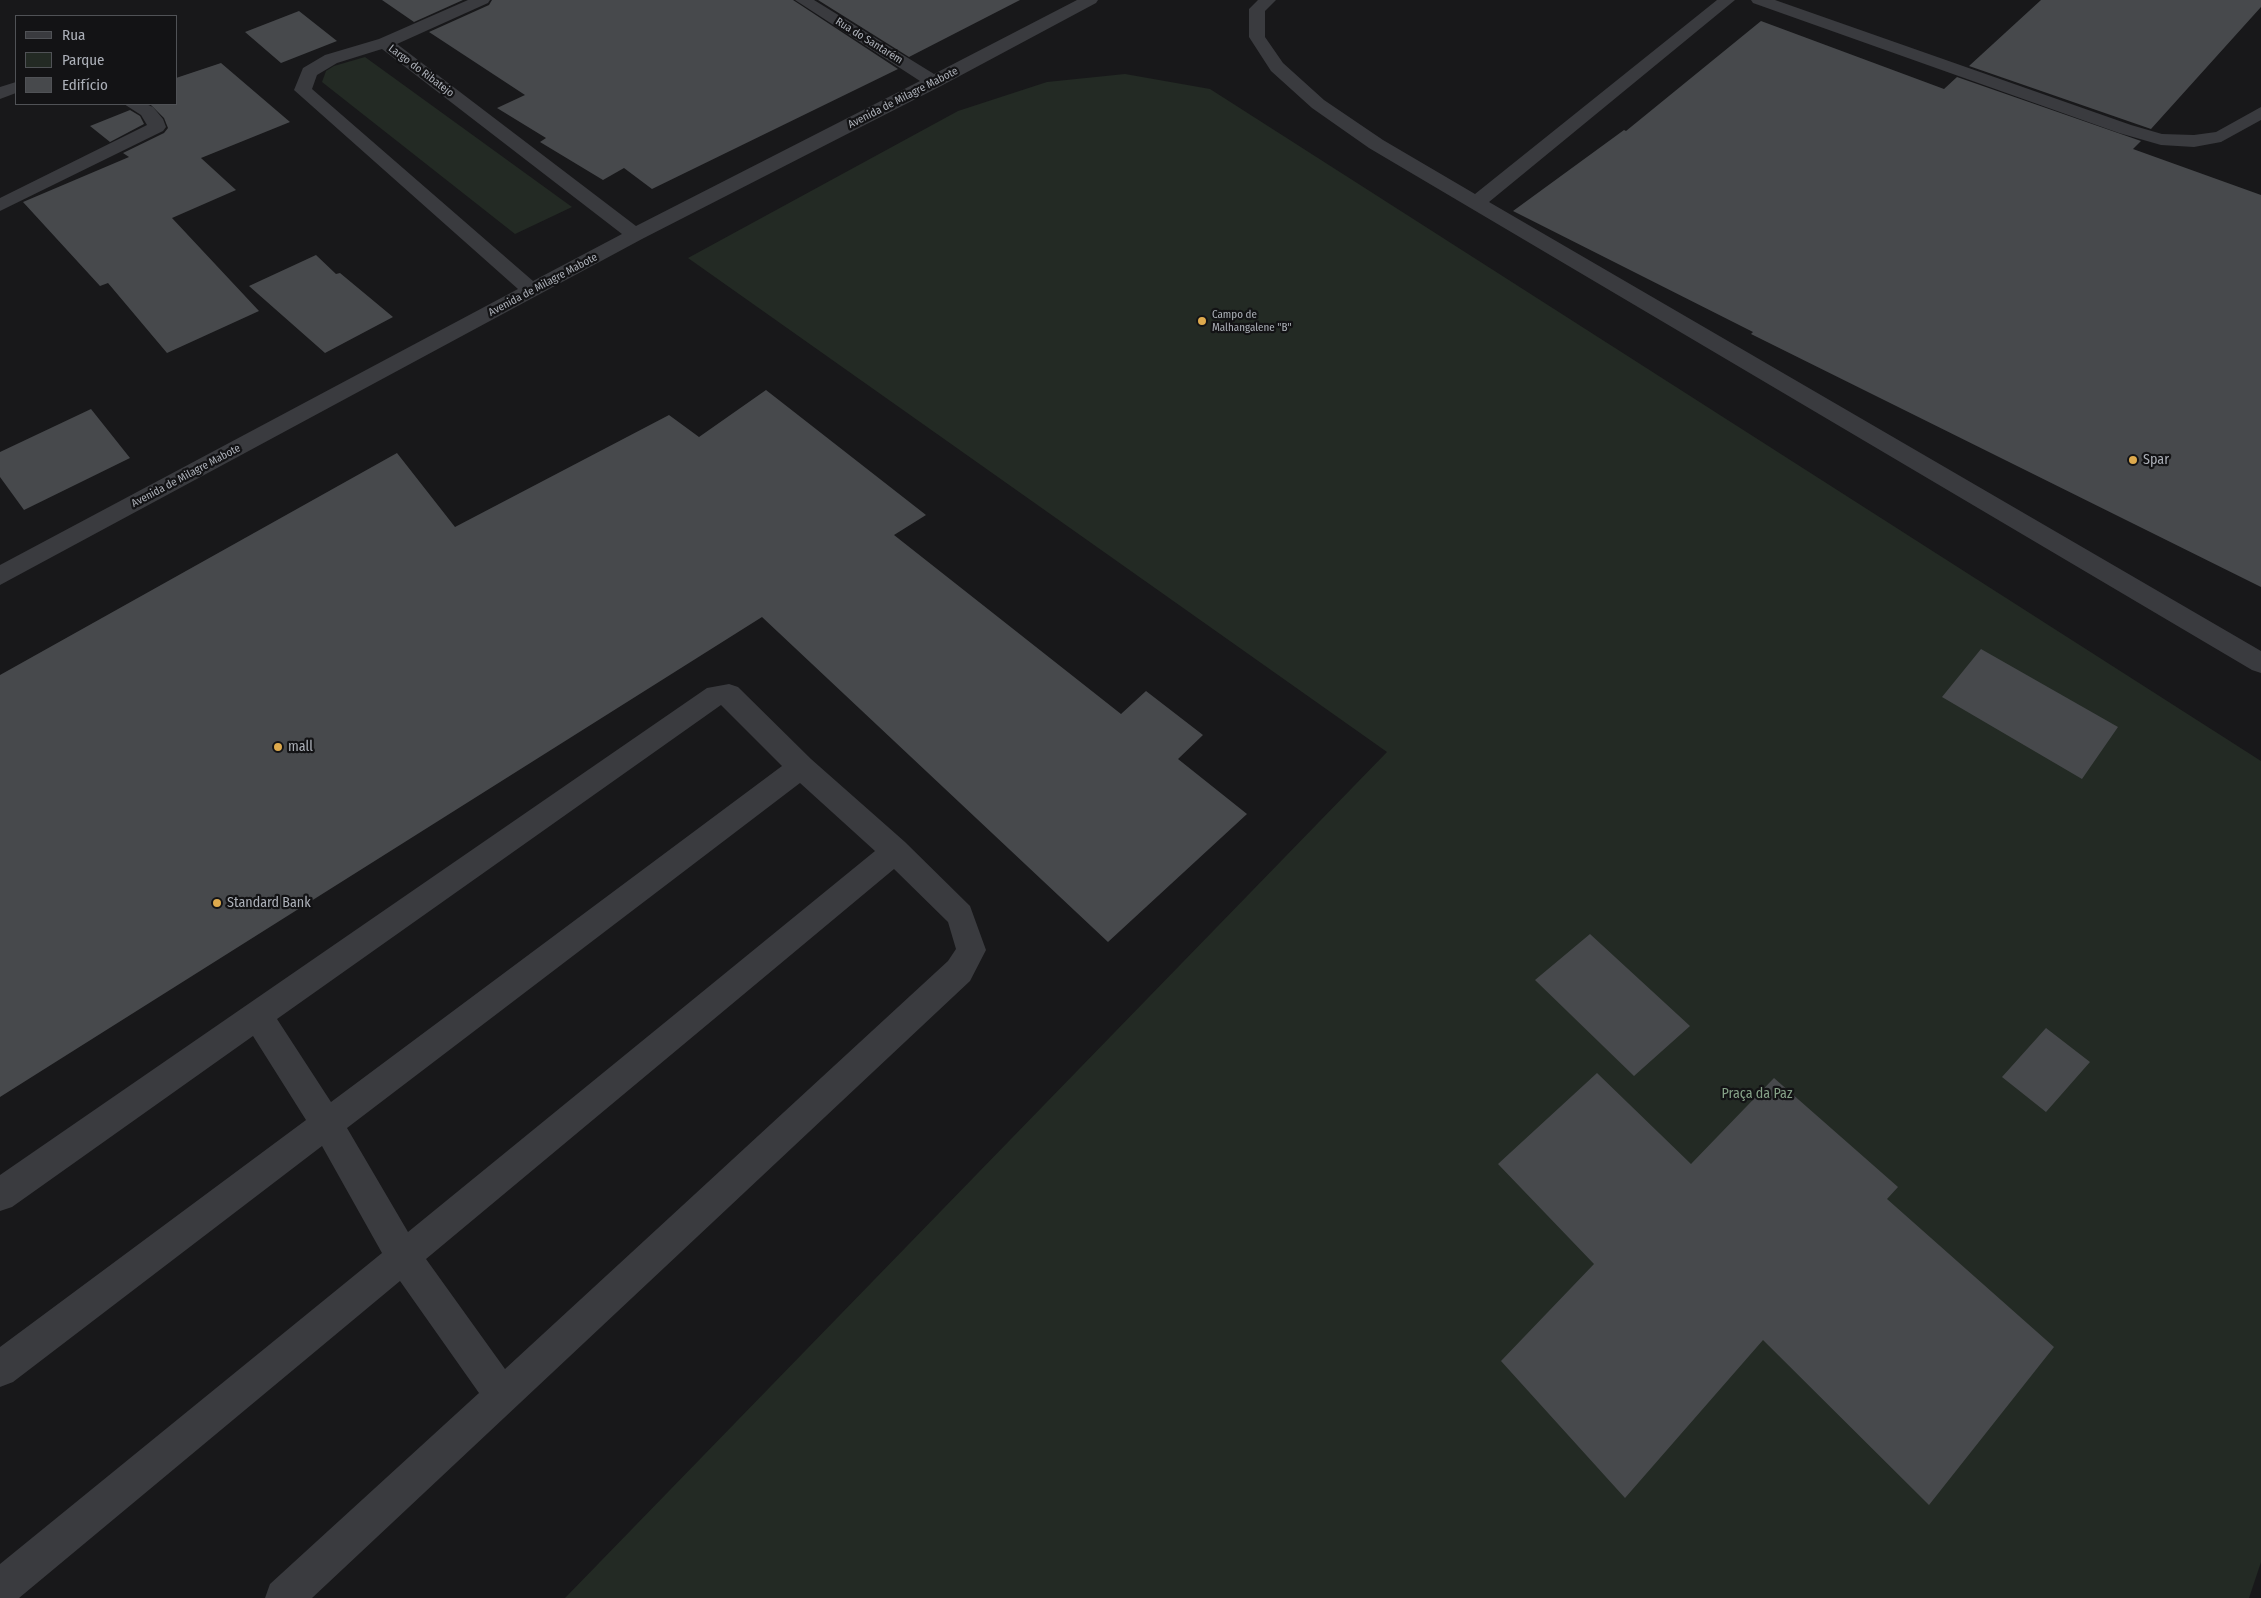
<!DOCTYPE html>
<meta charset="utf-8">
<style>
body{margin:0}
#map{position:relative;width:2261px;height:1598px;overflow:hidden;background:#18181a;font-family:"Fira Sans Condensed",sans-serif}
canvas{display:block}
.legend{position:absolute;left:15px;top:15px;width:162px;height:90px;box-sizing:border-box;background:#131315;border:1px solid #505256;margin:0;padding:6px 9px;list-style:none;font-size:15px;color:#acb0b8}
.legend li{display:flex;align-items:center;gap:10px;height:25px}
.legend b{width:25px;border:1px solid #505256}
</style>
<div id="map">
<canvas width="2261" height="1598"></canvas>
<ul class="legend">
<li><b style="height:6px;background:#3a3b3f"></b>Rua</li>
<li><b style="height:14px;background:#232a24"></b>Parque</li>
<li><b style="height:14px;background:#47494c"></b>Edifício</li>
</ul>
</div>
<script>
const ctx = document.querySelector('canvas').getContext('2d');
ctx.lineJoin = 'round';
function fill(path, color) { ctx.fillStyle = color; ctx.fill(path, 'evenodd'); }
const toPath = rows => new Path2D(rows.map(r => 'M' + r).join(''));
function strokePath(path, color, width, dash) { ctx.strokeStyle = color; ctx.lineWidth = width; ctx.lineCap = dash ? 'butt' : 'round'; ctx.setLineDash(dash || []); ctx.stroke(path); }
function write(font, color, halo, rows, align = 'center') {
  ctx.font = font + ' "Fira Sans Condensed",sans-serif'; ctx.lineWidth = 4.5; ctx.setLineDash([]); ctx.textBaseline = 'middle'; ctx.strokeStyle = halo; ctx.fillStyle = color; for (const [text, x, y, turn = 0] of rows) {
    ctx.save(); ctx.translate(x, y); ctx.rotate((+turn || 0) * Math.PI / 180); ctx.textAlign = isNaN(turn) ? turn : align; if (halo) ctx.strokeText(text, 0, 0); ctx.fillText(text, 0, 0); ctx.restore();
  }
}
fill(toPath([
 [365,57,572,207,515,234,322,82,326,71,334,66],
 [1125,74,1210,89,2261,761,2261,1562,2249,1598,565,1598,1387,752,688,258,958,111,1047,82]
]), '#232a24');
fill(toPath([
 [382,0,463,0,414,22],
 [492,0,793,0,898,69,652,189,624,168,603,180,540,142,546,138,497,108,525,95,429,32,489,5],
 [818,0,1020,0,909,57],
 [2041,0,2261,0,2261,7,2151,129,1969,66],
 [299,11,337,41,281,63,245,32],
 [1761,21,1944,89,1957,77,2141,141,2133,149,2261,195,2261,587,1751,334,1753,332,1513,211,1624,130,1626,131],
 [221,63,290,122,201,158,236,190,172,218,259,311,167,353,108,283,100,286,23,202,129,157,123,153,164,133,168,128,164,118,150,104,176,104,176,78],
 [130,110,140,116,144,124,110,142,90,126],
 [316,255,336,274,340,273,393,317,325,353,249,286],
 [766,390,926,515,894,535,1121,714,1146,691,1203,735,1178,759,1247,814,1108,942,762,617,0,1097,0,675,397,453,455,527,669,415,699,437],
 [91,409,130,458,24,510,0,477,0,452],
 [1981,649,2118,727,2082,779,1942,697],
 [1590,934,1690,1026,1634,1076,1535,980],
 [2046,1028,2090,1062,2046,1112,2002,1077],
 [1597,1073,1691,1164,1774,1078,1898,1187,1887,1199,2054,1347,1929,1505,1763,1340,1625,1498,1501,1361,1594,1264,1498,1164]
]), '#47494c');
fill(toPath([
 [468,0,490,0,488,3,397,44,636,226,920,81,795,0,814,0,934,74,1077,0,1098,0,1096,3,941,86,642,239,0,585,0,565,518,289,294,90,303,68,325,55,379,39,468,0],
 [382,49,622,234,533,281,312,89,317,75,337,63,382,49],
 [1258,0,1276,0,1265,11,1265,37,1283,63,1324,100,1383,140,1475,194,1717,0,1735,0,1489,202,2261,651,2261,673,2252,670,1369,148,1312,108,1271,71,1249,37,1249,9,1258,0],
 [1751,0,1775,0,2131,125,2162,134,2194,135,2216,132,2261,107,2261,120,2221,142,2194,147,2161,145,2119,133,1753,3,1751,0],
 [16,82,16,93,0,99,0,87,16,82],
 [124,104,146,104,153,107,163,119,166,127,163,131,0,211,0,198,147,125,141,115,124,104],
 [729,684,738,687,811,759,905,842,970,906,986,950,970,981,312,1598,265,1598,270,1584,479,1393,400,1281,19,1598,0,1598,0,1564,382,1253,322,1146,13,1382,0,1387,0,1347,306,1120,253,1036,12,1207,0,1211,0,1175,707,688,729,684],
 [721,705,782,766,331,1102,277,1019,721,705],
 [800,783,875,851,408,1232,347,1128,800,783],
 [894,869,948,922,956,949,948,961,505,1369,426,1259,894,869]
]), '#3a3b3f');
for (const [x, y, r, color] of [
 [1202,321,5,"#deaa4d"],
 [2133,460,5,"#deaa4d"],
 [278,747,5,"#deaa4d"],
 [217,903,5,"#deaa4d"]
]) { const dot = new Path2D(); dot.arc(x, y, r, 0, 2 * Math.PI); ctx.fillStyle = color; ctx.fill(dot); strokePath(dot, '#131315', 2); }
write('11px', '#acb0b8', '#131315', [
 ["Rua do Santarém",869,41,32],
 ["Largo do Ribatejo",421,71,37],
 ["Avenida de Milagre Mabote",903,98,-27],
 ["Avenida de Milagre Mabote",543,285,-28],
 ["Avenida de Milagre Mabote",186,476,-28]
]);
write('11px', '#acb0b8', '#131315', [
 ["Campo de",1212,315],
 ["Malhangalene \"B\"",1212,328]
], 'left');
write('14px', '#acb0b8', '#131315', [
 ["Spar",2143,460],
 ["mall",288,747],
 ["Standard Bank",227,903]
], 'left');
write('14px', '#85a187', '#131315', [
 ["Praça da Paz",1757,1094]
]);
</script>
